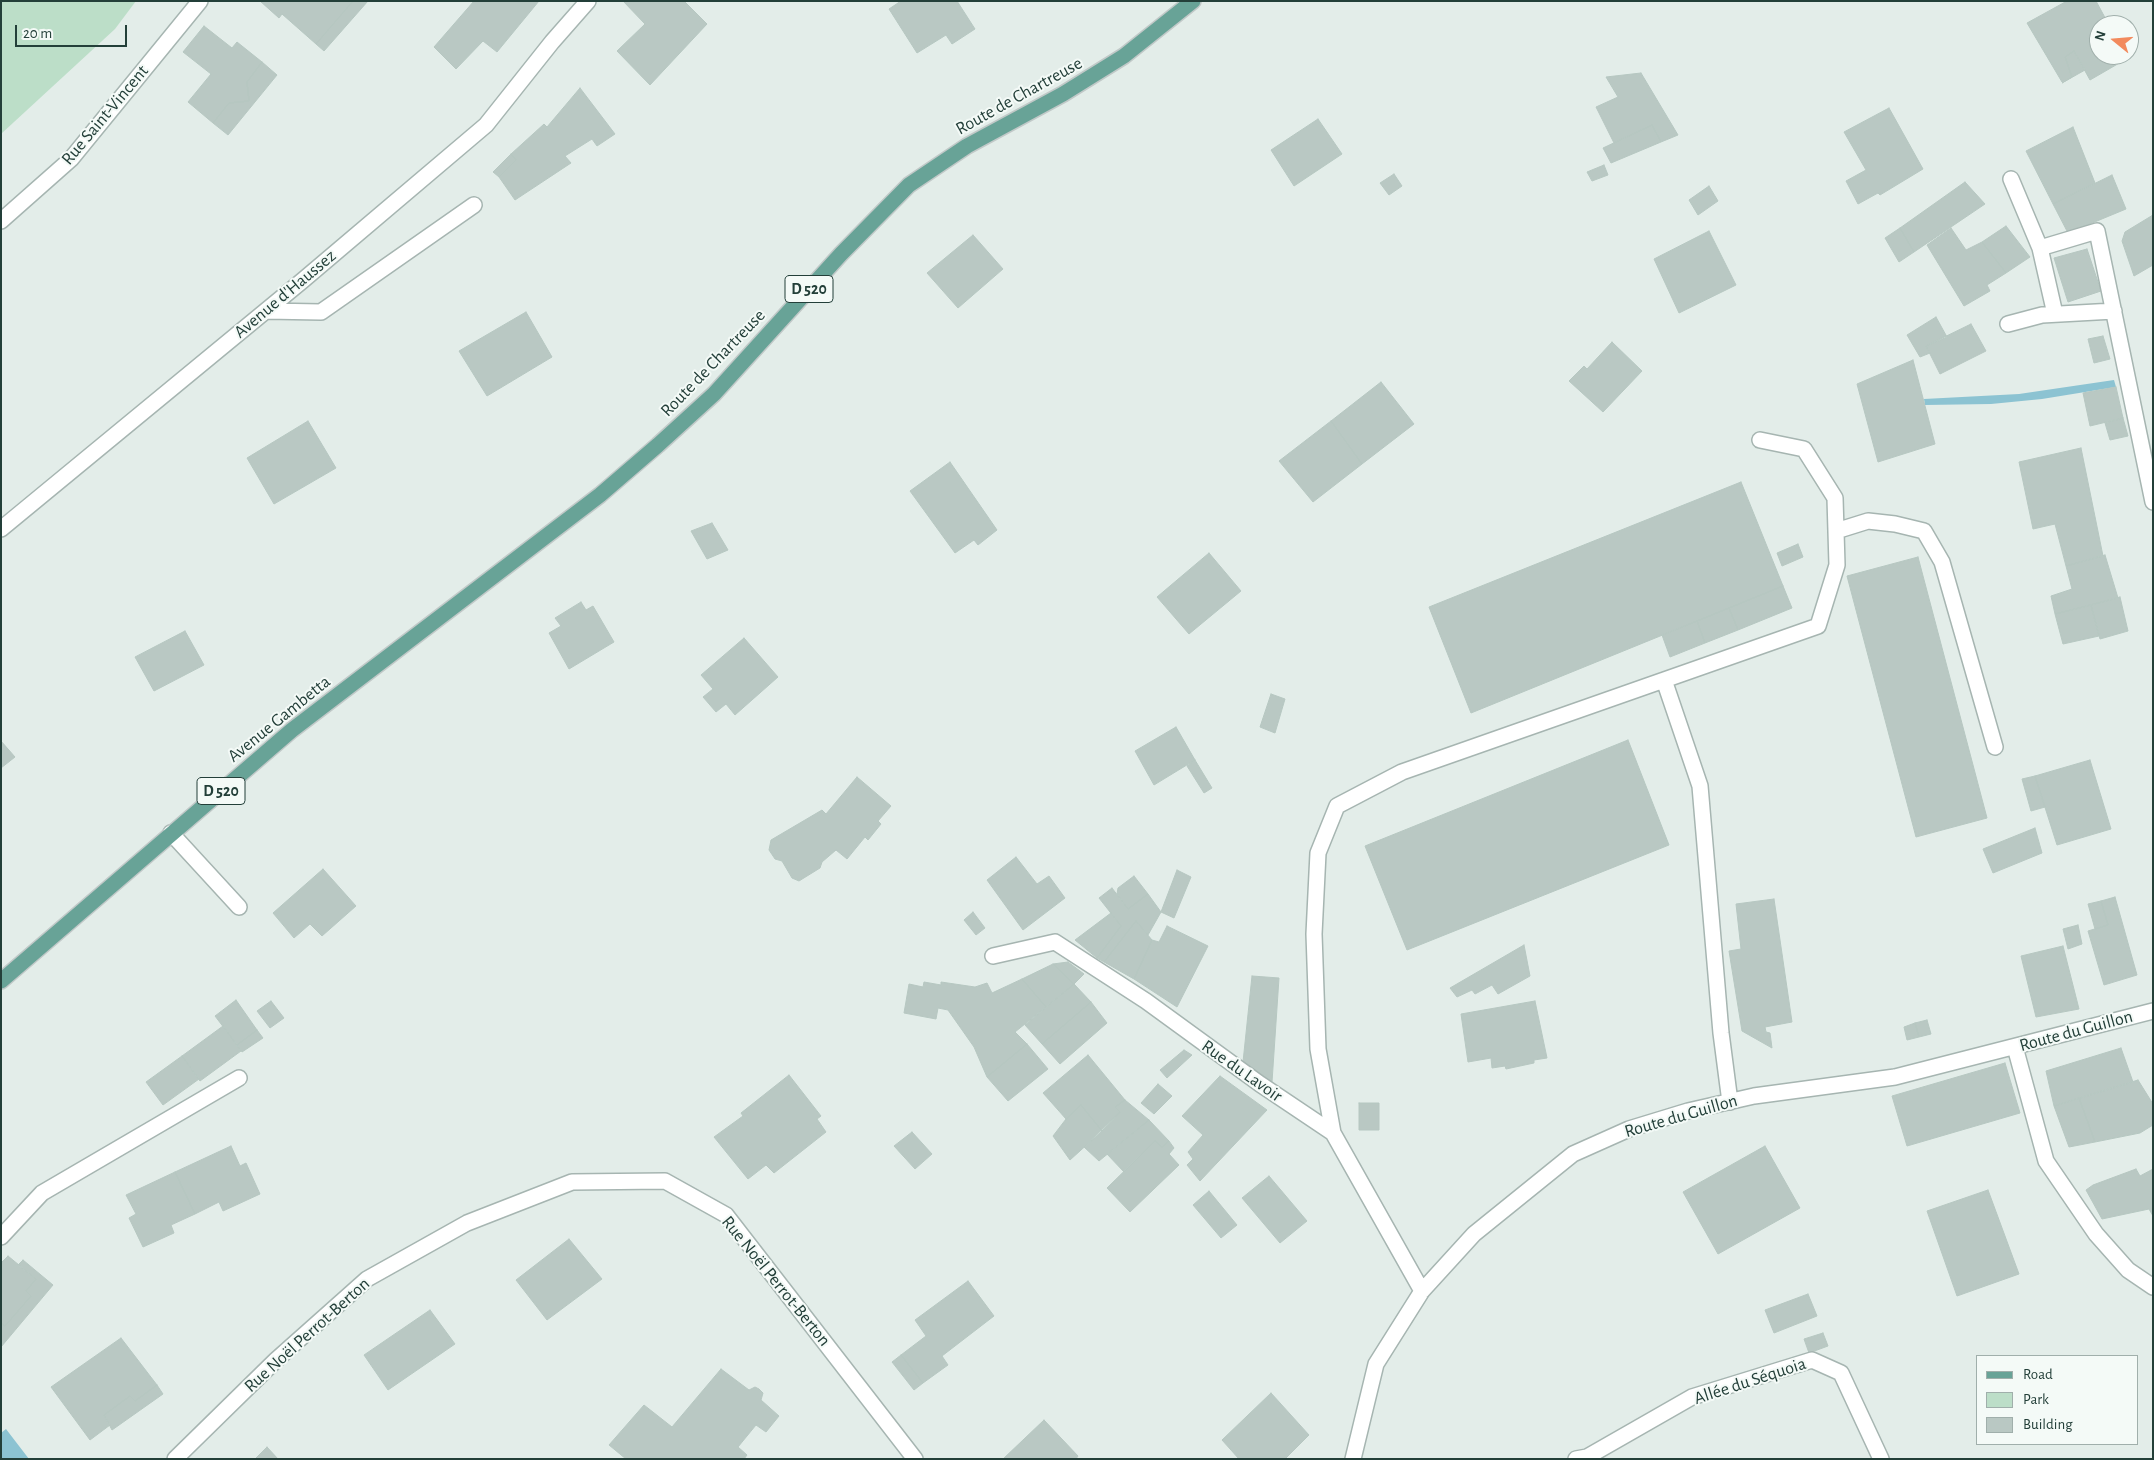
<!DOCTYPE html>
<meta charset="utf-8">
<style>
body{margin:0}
#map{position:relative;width:2154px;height:1460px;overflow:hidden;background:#e3ede9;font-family:"Alegreya Sans",sans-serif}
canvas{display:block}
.frame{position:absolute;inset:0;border:2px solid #233f39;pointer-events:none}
.legend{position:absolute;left:1976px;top:1355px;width:162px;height:90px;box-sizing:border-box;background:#f4faf7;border:1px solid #a0afab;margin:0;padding:6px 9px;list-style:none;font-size:15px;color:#233f39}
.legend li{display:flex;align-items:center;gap:10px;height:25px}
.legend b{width:25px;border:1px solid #a0afab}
.north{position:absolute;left:2089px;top:15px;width:50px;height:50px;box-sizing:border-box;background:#f4faf7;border:1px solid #a0afab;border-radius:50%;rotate:287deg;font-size:14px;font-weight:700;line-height:20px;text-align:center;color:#233f39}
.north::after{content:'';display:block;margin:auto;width:18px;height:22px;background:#f28a5d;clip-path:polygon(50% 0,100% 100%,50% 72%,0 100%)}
.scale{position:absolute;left:15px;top:25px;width:112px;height:22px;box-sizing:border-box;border:2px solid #233f39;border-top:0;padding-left:6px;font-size:15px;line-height:18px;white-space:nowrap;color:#233f39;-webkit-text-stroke:4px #f4faf7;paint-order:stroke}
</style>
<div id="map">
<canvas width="2154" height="1460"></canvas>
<div class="frame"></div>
<ul class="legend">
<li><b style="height:6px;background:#68a397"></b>Road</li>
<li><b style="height:14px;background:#bcdec8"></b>Park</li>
<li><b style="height:14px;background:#b9c8c3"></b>Building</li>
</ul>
<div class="north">N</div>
<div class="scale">20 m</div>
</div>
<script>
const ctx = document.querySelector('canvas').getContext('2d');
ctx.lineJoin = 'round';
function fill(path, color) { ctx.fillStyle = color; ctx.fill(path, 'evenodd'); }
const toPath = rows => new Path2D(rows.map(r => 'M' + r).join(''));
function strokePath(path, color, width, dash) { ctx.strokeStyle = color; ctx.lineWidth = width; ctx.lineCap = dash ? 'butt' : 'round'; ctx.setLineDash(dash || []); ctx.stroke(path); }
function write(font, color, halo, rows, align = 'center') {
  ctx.font = font + ' "Alegreya Sans",sans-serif'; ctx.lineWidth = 4; ctx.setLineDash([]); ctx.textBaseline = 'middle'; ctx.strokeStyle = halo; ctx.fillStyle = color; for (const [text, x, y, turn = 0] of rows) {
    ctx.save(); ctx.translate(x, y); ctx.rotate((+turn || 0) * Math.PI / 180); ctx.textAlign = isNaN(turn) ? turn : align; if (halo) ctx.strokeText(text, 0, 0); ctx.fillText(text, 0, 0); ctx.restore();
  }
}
fill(toPath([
 [1,1,136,1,115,29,1,134]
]), '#bcdec8');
fill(toPath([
 [2114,380,2116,387,2042,399,1991,404,1925,405,1924,399,2019,394],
 [6,1429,29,1459,1,1458,1,1433]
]), '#8cc3d2');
const building = toPath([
 [260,1,353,1,316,44,282,14,279,18,260,1],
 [353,1,368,1,324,51,316,44,353,1],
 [474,1,539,1,497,52,483,41,456,69,434,47,474,1],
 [623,1,684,1,707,24,650,85,617,51,645,24,623,1],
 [901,1,957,1,975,29,952,44,946,35,917,53,889,9,901,1],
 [2067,1,2096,1,2109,25,2099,25,2099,55,2126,55,2128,58,2090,80,2074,51,2065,57,2072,77,2062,82,2027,23,2067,1],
 [204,26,232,48,237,42,262,62,247,82,249,101,229,103,213,123,188,102,211,74,183,52,204,26],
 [2074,51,2085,70,2062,83,2072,77,2065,57,2074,51],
 [262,62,277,75,228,135,213,123,229,103,249,101,247,82,262,62],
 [1641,73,1678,135,1661,142,1652,125,1614,143,1596,107,1618,97,1606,77,1641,73],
 [580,88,615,134,597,146,592,139,565,156,571,163,515,200,499,177,516,160,511,154,544,124,547,127,580,88],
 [1889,108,1923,169,1880,195,1878,193,1858,204,1846,181,1866,170,1844,132,1889,108],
 [1318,119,1342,154,1294,186,1271,150,1318,119],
 [1652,125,1661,142,1611,163,1603,148,1652,125],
 [2073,127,2095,183,2053,204,2026,151,2073,127],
 [511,154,516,160,499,177,493,172,511,154],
 [1604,165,1608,175,1592,181,1587,172,1604,165],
 [1394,174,1402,186,1389,195,1380,183,1394,174],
 [2112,175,2126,209,2068,233,2053,204,2112,175],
 [1965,182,1985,204,1914,252,1900,228,1965,182],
 [1709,186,1718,201,1698,215,1689,200,1709,186],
 [2153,215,2153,265,2134,276,2122,241,2125,232,2153,215],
 [2006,226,2030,257,2006,273,1982,242,2006,226],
 [1900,228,1914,252,1899,262,1885,238,1900,228],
 [1951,228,1966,250,1982,242,2006,273,1987,285,1990,291,1964,306,1927,245,1951,228],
 [1709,231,1736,285,1679,313,1654,259,1709,231],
 [973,235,1003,269,958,308,927,273,973,235],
 [2087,249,2101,291,2068,302,2054,258,2087,249],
 [526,312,552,357,487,396,459,351,526,312],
 [1936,317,1947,337,1926,346,1930,353,1920,357,1907,335,1936,317],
 [1971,324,1986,351,1940,374,1926,346,1971,324],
 [2103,336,2110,359,2094,363,2088,339,2103,336],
 [1612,342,1642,371,1603,412,1569,381,1584,366,1587,369,1612,342],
 [1913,360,1935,444,1878,462,1857,384,1913,360],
 [1381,382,1414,424,1362,464,1331,421,1381,382],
 [2116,387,2123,418,2090,426,2083,393,2116,387],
 [2123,418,2128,436,2110,440,2105,423,2123,418],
 [308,421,336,468,274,504,247,458,308,421],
 [1331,421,1362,464,1313,502,1279,461,1331,421],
 [2081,448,2103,556,2066,566,2055,524,2033,529,2019,462,2081,448],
 [950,462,997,530,978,545,974,540,955,553,910,491,950,462],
 [1741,482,1783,586,1471,713,1429,607,1741,482],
 [712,523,728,550,707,559,691,531,712,523],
 [1798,544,1803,557,1782,566,1777,553,1798,544],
 [1209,553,1241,591,1189,634,1157,597,1209,553],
 [2105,555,2118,598,2055,614,2051,596,2072,589,2066,566,2105,555],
 [1918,557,1987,818,1916,837,1847,576,1918,557],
 [1783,586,1792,608,1738,630,1729,608,1783,586],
 [2120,597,2128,631,2100,639,2091,605,2120,597],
 [581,602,586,610,593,606,614,642,569,669,549,633,561,626,555,618,581,602],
 [2091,605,2099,636,2063,644,2055,614,2091,605],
 [1729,608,1738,630,1705,643,1697,621,1729,608],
 [1697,621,1705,643,1670,657,1662,635,1697,621],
 [185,631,204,665,154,691,135,657,185,631],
 [744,638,778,677,735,715,726,704,716,712,703,697,713,689,701,675,744,638],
 [1271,694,1285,699,1275,733,1260,727,1271,694],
 [1176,727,1195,760,1154,785,1135,751,1176,727],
 [1628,740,1669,845,1407,950,1365,846,1628,740],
 [1,741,15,757,1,768,1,741],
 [1195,760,1212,788,1204,793,1187,766,1195,760],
 [2090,760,2111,829,2057,845,2035,776,2090,760],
 [2035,776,2045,807,2031,811,2022,779,2035,776],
 [857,777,891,806,878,821,881,824,868,840,865,837,847,859,836,850,822,862,820,868,799,881,792,878,782,861,775,859,769,850,771,840,822,810,826,814,857,777],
 [2035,828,2042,853,1993,873,1983,849,2035,828],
 [1016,857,1037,884,1049,876,1065,898,1023,930,987,880,1016,857],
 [323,869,356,906,322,936,310,924,294,938,273,913,323,869],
 [1177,870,1191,877,1174,918,1161,912,1177,870],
 [1134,876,1148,894,1128,909,1117,894,1118,888,1134,876],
 [1112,888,1128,909,1148,894,1161,912,1148,935,1136,921,1104,962,1097,958,1121,926,1099,898,1112,888],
 [2115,897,2137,975,2104,985,2088,931,2108,925,2101,901,2115,897],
 [1774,899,1792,1022,1765,1027,1766,1032,1770,1033,1772,1048,1742,1031,1729,951,1741,949,1736,904,1774,899],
 [2101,901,2108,925,2095,929,2088,904,2101,901],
 [973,912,985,928,976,935,964,920,973,912],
 [1111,913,1121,926,1097,958,1075,940,1111,913],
 [1136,921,1152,940,1134,979,1104,962,1136,921],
 [2078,925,2082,944,2068,949,2063,929,2078,925],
 [1167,926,1208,946,1177,1007,1134,979,1152,940,1159,942,1167,926],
 [1524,945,1530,976,1498,994,1492,985,1475,994,1472,990,1457,997,1450,988,1524,945],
 [2063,946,2079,1009,2036,1017,2021,956,2063,946],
 [1068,962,1084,974,1074,984,1053,964,1068,962],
 [1053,964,1074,984,1046,1007,1022,979,1053,964],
 [1252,976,1279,978,1272,1082,1243,1062,1252,976],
 [1022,979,1046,1007,1015,1032,1027,1044,987,1077,974,1047,948,1010,938,1008,936,1019,904,1013,909,984,923,987,924,982,941,985,941,982,975,987,987,983,992,993,1022,979],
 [1074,984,1091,1002,1042,1044,1025,1025,1074,984],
 [236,1000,257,1030,237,1045,215,1016,236,1000],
 [271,1001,284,1018,270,1028,257,1011,271,1001],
 [1535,1001,1547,1058,1534,1060,1534,1063,1506,1069,1505,1066,1492,1068,1491,1058,1468,1062,1461,1014,1535,1001],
 [1091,1002,1107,1023,1060,1064,1042,1044,1091,1002],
 [1927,1020,1931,1034,1919,1037,1915,1023,1927,1020],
 [1915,1023,1919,1037,1907,1040,1904,1027,1915,1023],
 [223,1026,241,1051,200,1081,182,1056,223,1026],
 [257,1030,263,1038,242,1052,237,1045,257,1030],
 [1027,1044,1048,1069,1008,1101,987,1077,1027,1044],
 [2121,1048,2133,1082,2054,1106,2046,1071,2121,1048],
 [1184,1050,1192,1055,1167,1078,1160,1070,1184,1050],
 [1088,1055,1125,1100,1115,1107,1120,1112,1102,1131,1081,1105,1066,1119,1043,1093,1088,1055],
 [182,1056,199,1079,163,1105,146,1082,182,1056],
 [2005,1063,2020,1113,1907,1146,1892,1096,2005,1063],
 [789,1075,821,1116,817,1119,826,1132,774,1173,766,1165,748,1179,714,1137,743,1116,741,1113,789,1075],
 [1220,1076,1267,1110,1200,1181,1187,1165,1193,1159,1188,1152,1203,1135,1182,1116,1220,1076],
 [2138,1080,2153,1104,2153,1125,2140,1133,2095,1142,2079,1098,2138,1080],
 [1158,1084,1172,1096,1154,1114,1141,1103,1158,1084],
 [2079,1098,2095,1142,2069,1147,2054,1106,2079,1098],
 [1125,1100,1149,1120,1099,1161,1084,1147,1120,1112,1115,1107,1125,1100],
 [1359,1103,1379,1103,1379,1130,1359,1130,1359,1103],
 [1081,1105,1102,1131,1070,1160,1053,1136,1066,1119,1081,1105],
 [1149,1120,1169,1141,1162,1147,1155,1141,1124,1172,1107,1154,1149,1120],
 [912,1132,932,1154,915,1169,894,1146,912,1132],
 [1155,1141,1162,1147,1169,1141,1174,1148,1169,1154,1179,1165,1130,1212,1107,1188,1155,1141],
 [231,1146,240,1166,246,1163,260,1194,223,1211,219,1202,195,1214,175,1172,231,1146],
 [1765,1146,1800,1208,1718,1254,1683,1192,1765,1146],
 [2136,1169,2140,1176,2153,1169,2153,1216,2149,1209,2102,1219,2086,1190,2093,1185,2136,1169],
 [175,1172,195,1214,171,1225,174,1233,143,1247,129,1218,136,1214,126,1195,175,1172],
 [1269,1176,1307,1221,1280,1243,1242,1198,1269,1176],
 [1988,1190,2019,1274,1957,1296,1927,1211,1988,1190],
 [1209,1191,1237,1225,1221,1238,1193,1205,1209,1191],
 [569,1239,602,1279,547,1320,516,1280,569,1239],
 [8,1256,36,1279,26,1291,31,1296,5,1326,1,1323,1,1263,8,1256],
 [23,1260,53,1285,1,1347,1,1323,5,1326,31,1296,26,1291,36,1279,18,1265,23,1260],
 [968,1281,994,1316,942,1356,948,1365,923,1383,901,1355,926,1336,915,1320,968,1281],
 [1808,1294,1817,1316,1774,1333,1765,1310,1808,1294],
 [430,1310,455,1344,388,1390,364,1355,430,1310],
 [1823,1333,1828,1346,1809,1353,1804,1339,1823,1333],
 [121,1338,157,1385,135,1401,130,1396,104,1415,110,1425,90,1440,51,1387,121,1338],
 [901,1355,923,1383,914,1390,892,1362,901,1355],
 [721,1369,749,1390,755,1387,759,1389,763,1393,761,1400,779,1416,766,1432,756,1425,738,1447,747,1455,744,1459,626,1459,609,1445,644,1405,672,1427,721,1369],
 [157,1385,163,1394,112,1430,104,1415,130,1396,135,1401,157,1385],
 [1271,1393,1309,1435,1285,1459,1239,1459,1222,1440,1271,1393],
 [1044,1420,1078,1456,1076,1459,1003,1459,1044,1420],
 [267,1447,278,1459,255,1459,267,1447]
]);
fill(building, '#b9c8c3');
strokePath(building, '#b6c7c1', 1);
const minor = toPath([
 [2011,179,2040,248],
 [1,221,71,159,200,1],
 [266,311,321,312,474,205],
 [2055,314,2040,248,2097,231,2153,502],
 [2008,324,2042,315,2114,311],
 [1,529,302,281,486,125,552,42,588,1],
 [1836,531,1868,521,1895,524,1924,531,1942,562,1995,747],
 [1664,680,1700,786,1721,1033,1730,1102],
 [171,833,239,907],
 [993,956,1055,942,1146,1001,1260,1084,1333,1133,1422,1291],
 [2015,1047,2046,1161,2096,1234,2128,1270,2153,1287],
 [1333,1133,1318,1049,1314,934,1318,853,1337,806,1402,772,1818,626,1837,565,1835,498,1804,449,1760,440],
 [1,1237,42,1193,239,1078],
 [175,1459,276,1360,367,1279,467,1223,572,1182,665,1181,726,1215,915,1459],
 [1353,1459,1376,1364,1422,1291,1474,1234,1573,1154,1629,1129,1688,1111,1754,1096,1895,1077,2153,1011],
 [1576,1459,1587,1457,1692,1397,1812,1360,1841,1373,1881,1459]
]);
const major = toPath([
 [1,981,292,730,600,495,658,445,714,394,841,254,909,185,967,146,1063,94,1124,56,1193,1]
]);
strokePath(minor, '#a6b5b1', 18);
strokePath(major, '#c1c9c8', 18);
strokePath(minor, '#fff', 15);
strokePath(major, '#68a397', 15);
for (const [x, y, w] of [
 [809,289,48],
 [221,791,48]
]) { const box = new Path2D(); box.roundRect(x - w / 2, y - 13.5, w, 27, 4); ctx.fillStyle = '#f4faf7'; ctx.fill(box); strokePath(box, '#233f39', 1); }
write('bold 16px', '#233f39', null, [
 ["D 520",809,289],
 ["D 520",221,791]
]);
write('18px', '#233f39', '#f4faf7', [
 ["Route de Chartreuse",1019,96,-29],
 ["Rue Saint-Vincent",105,115,-50],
 ["Avenue d'Haussez",285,294,-40],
 ["Route de Chartreuse",713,363,-46],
 ["Avenue Gambetta",279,719,-39],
 ["Route du Guillon",2076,1031,-15],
 ["Rue du Lavoir",1242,1071,35],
 ["Route du Guillon",1681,1116,-16],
 ["Rue Noël Perrot-Berton",776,1281,51],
 ["Rue Noël Perrot-Berton",307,1335,-42],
 ["Allée du Séquoia",1750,1381,-18]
]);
</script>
